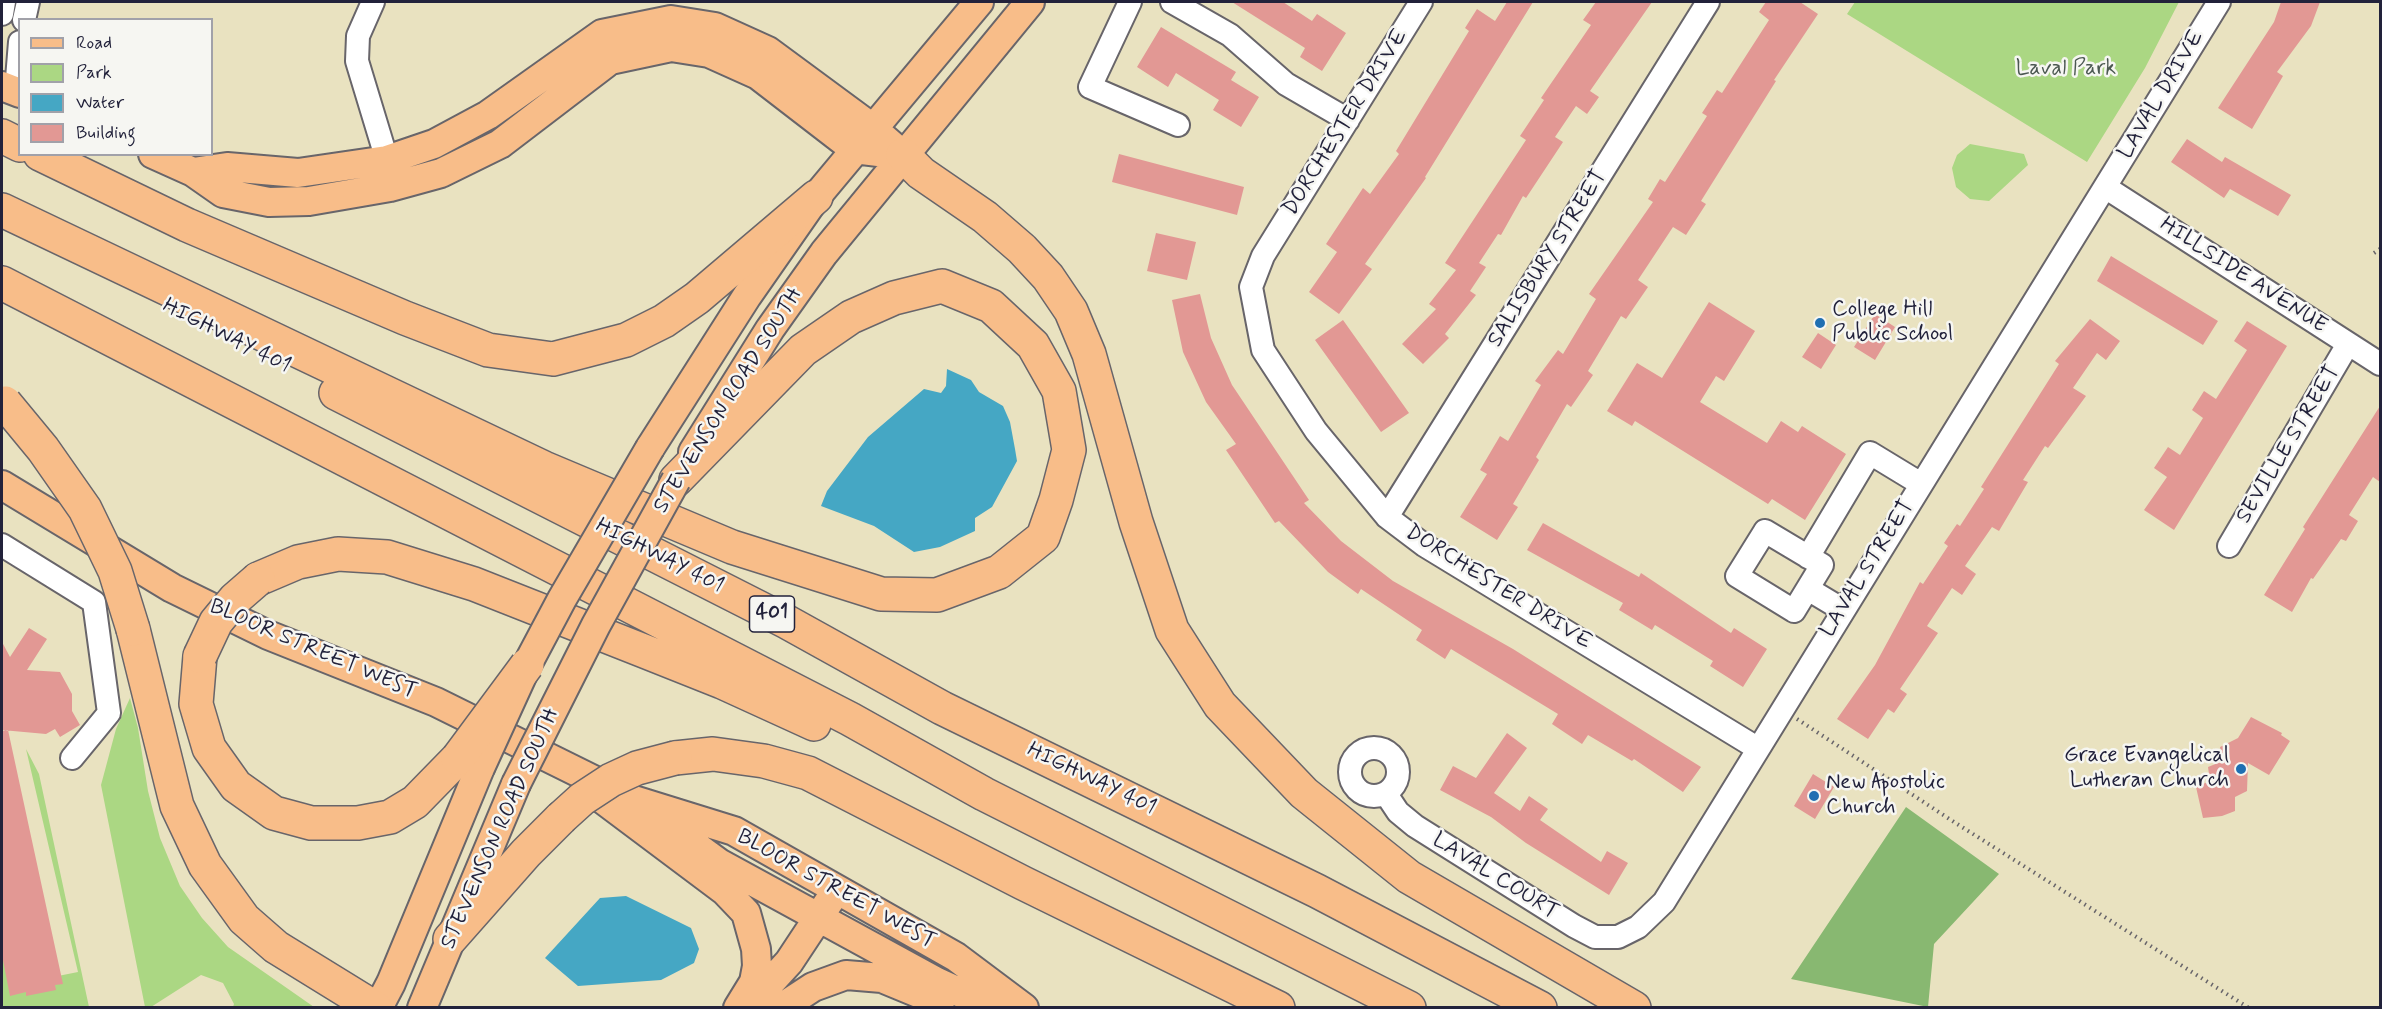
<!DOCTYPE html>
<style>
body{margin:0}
#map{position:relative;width:2382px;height:1009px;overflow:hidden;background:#e9e2c0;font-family:Mynerve,sans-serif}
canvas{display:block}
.frame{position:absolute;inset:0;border:3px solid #22223b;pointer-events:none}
.legend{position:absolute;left:18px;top:18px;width:195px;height:138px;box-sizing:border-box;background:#f6f6f2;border:2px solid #a1a1a9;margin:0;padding:8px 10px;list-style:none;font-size:18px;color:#22223b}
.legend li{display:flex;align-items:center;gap:12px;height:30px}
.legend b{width:30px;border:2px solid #a1a1a9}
</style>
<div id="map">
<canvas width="2382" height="1009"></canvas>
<div class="frame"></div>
<ul class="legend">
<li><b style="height:8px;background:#f8bd89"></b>Road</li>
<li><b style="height:16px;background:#abd783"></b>Park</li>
<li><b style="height:16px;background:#45a7c4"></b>Water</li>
<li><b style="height:16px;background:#e29894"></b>Building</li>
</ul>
</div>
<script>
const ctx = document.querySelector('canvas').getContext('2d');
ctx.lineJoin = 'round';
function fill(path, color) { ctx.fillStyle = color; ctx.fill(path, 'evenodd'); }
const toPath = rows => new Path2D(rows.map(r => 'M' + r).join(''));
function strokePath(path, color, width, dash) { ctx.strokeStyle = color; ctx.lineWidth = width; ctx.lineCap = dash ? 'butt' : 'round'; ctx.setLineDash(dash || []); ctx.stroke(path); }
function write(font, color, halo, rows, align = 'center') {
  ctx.font = font + ' Mynerve,sans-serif'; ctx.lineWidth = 5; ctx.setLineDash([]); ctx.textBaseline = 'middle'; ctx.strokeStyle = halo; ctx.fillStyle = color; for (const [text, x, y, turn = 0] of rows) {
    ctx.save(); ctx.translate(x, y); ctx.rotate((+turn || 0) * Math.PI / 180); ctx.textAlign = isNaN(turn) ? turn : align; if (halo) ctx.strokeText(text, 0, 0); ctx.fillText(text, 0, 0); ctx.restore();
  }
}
fill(toPath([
 [1855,2,2179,2,2145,68,2087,162,1847,14],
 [1970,144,2024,154,2028,165,1989,201,1970,199,1956,187,1952,168,1957,155],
 [130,698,138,728,148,791,160,838,180,886,202,918,228,947,314,1007,233,1007,234,1004,223,983,201,975,151,1007,145,1007,101,785,116,729],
 [26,749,39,774,89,1007,2,1007,2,915,18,984,78,972]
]), '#abd783');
fill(toPath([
 [1906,807,1999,874,1934,944,1928,1007,1791,979]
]), '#88b871');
fill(toPath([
 [947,369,971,380,979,392,1003,406,1010,422,1015,449,1017,461,992,507,975,518,975,531,940,547,914,552,874,526,821,506,827,491,868,437,924,389,941,393,946,386],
 [626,896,691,928,699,949,694,963,661,980,578,986,545,958,600,898]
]), '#45a7c4');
fill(toPath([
 [1232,2,1283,2,1312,21,1317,14,1346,33,1322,71,1300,57,1305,48],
 [1507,2,1533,2,1425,177,1426,178,1365,264,1372,269,1339,314,1309,292,1337,252,1326,244,1363,188,1370,194,1399,154,1396,151,1469,31,1465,28,1477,9,1495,21],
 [1596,2,1652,2,1590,91,1599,97,1587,114,1576,106,1555,137,1563,142,1526,198,1523,196,1501,235,1498,234,1479,263,1486,267,1470,291,1476,295,1445,334,1449,338,1423,364,1402,344,1436,309,1429,304,1456,270,1445,263,1526,140,1520,136,1544,100,1541,98,1591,25,1583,20],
 [1766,2,1800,2,1818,14,1774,80,1776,81,1701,201,1706,204,1686,235,1673,227,1638,280,1648,287,1626,319,1621,316,1588,371,1593,375,1571,407,1567,404,1536,457,1539,460,1513,504,1518,507,1497,540,1460,517,1487,474,1480,470,1500,436,1508,441,1541,385,1535,381,1558,350,1563,354,1596,299,1589,294,1653,202,1648,199,1660,179,1665,182,1707,116,1702,113,1717,90,1722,93,1769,20,1759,12],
 [2281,2,2320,2,2311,26,2277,72,2283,76,2252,129,2218,108,2274,22],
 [1161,27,1236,72,1231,80,1259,97,1241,127,1213,110,1219,100,1176,73,1168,87,1137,67],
 [2187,139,2222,162,2225,157,2291,195,2278,216,2230,189,2224,198,2171,162],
 [1119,154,1244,187,1237,215,1112,182],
 [1156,233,1196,242,1187,280,1147,271],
 [2111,256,2218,321,2203,345,2097,281],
 [1200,294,1211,338,1232,385,1309,500,1304,503,1341,541,1393,581,1513,649,1701,767,1683,792,1634,759,1632,761,1588,735,1582,744,1552,724,1558,714,1451,649,1445,659,1416,640,1422,630,1361,589,1358,594,1328,572,1279,521,1275,523,1226,450,1236,444,1206,402,1183,352,1172,300],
 [1709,302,1755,331,1724,381,1716,376,1700,402,1767,443,1781,421,1798,432,1802,426,1846,454,1805,520,1772,499,1768,504,1635,421,1632,426,1607,411,1637,363,1662,378],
 [1875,314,1895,327,1875,360,1854,347],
 [2090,319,2120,341,2106,360,2097,353,2073,388,2086,396,2048,448,2045,446,2023,480,2028,482,1999,531,1992,527,1965,566,1976,574,1962,595,1952,588,1927,626,1938,633,1900,689,1907,694,1894,713,1888,709,1868,739,1837,719,1875,665,1920,582,1923,584,1948,546,1944,543,1957,524,1960,526,1984,489,1981,487,2059,364,2055,361],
 [1343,320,1409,413,1381,432,1315,340],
 [2247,321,2287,346,2174,530,2144,510,2167,477,2154,468,2168,447,2180,455,2203,418,2192,410,2204,391,2216,399,2247,350,2234,341],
 [1818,333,1836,345,1821,369,1802,357],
 [2380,406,2380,482,2373,477,2349,515,2358,521,2346,541,2341,539,2313,579,2311,578,2292,612,2264,595,2305,529,2303,527],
 [1543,523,1639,577,1641,573,1731,633,1734,628,1767,649,1743,687,1710,666,1713,661,1655,625,1652,630,1619,610,1623,603,1527,550],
 [29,628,47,639,27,670,60,672,72,694,72,711,80,725,60,737,55,729,46,734,2,730,2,642,10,657],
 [2251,717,2282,733,2281,735,2290,741,2269,775,2248,763,2247,791,2235,797,2235,811,2222,816,2203,818,2196,787,2210,781,2208,767,2223,761,2220,747,2238,738],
 [8,730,63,984,55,985,56,990,26,996,26,992,10,996,2,955,2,731],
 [1507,733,1527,748,1494,793,1520,811,1529,796,1548,809,1540,820,1601,862,1607,851,1628,863,1609,895,1526,843,1491,817,1440,790,1453,766,1476,778],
 [1813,774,1834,787,1815,819,1794,806]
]), '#e29894');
const minor = toPath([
 [373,2,358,36,357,61,387,160],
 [1130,2,1090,87,1178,125],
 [1172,2,1230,35,1286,84,1348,120],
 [1421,2,1263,256,1251,287,1263,350,1316,431,1387,517,1424,545,1757,748],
 [2,14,4,2],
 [24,20,28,2],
 [16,91,20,42],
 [2105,187,2380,364],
 [1387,517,1708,2],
 [1765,531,1822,565,1794,611,1737,576,1765,531],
 [2,545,94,602,109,713,72,758],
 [2229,546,2348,344],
 [1808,557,1870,453,1921,484],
 [1808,589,1843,610],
 '1350 772a24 24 0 1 1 48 0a24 24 0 1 1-48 0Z',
 [1386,794,1398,812,1415,826,1574,926,1595,937,1618,937,1638,927,1664,902,2219,2]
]);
const major = toPath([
 [2,86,20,93],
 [153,154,193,172,223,193,269,202,309,201,390,187,441,173,500,144,610,60,671,47,709,53,758,75,854,149,903,155],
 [193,172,227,167,298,173,387,160,434,144,488,115,602,34,671,20,715,27,768,51,871,127,903,155],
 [650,448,747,296,816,197,979,2],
 [693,452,770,329,824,253,1030,2],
 [2,485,172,588,268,635,436,702,634,800,734,831,956,957,1024,1008],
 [601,798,725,891,746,913,756,949,757,966,754,982,738,1008],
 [652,814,719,863,937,982,994,1008],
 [378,1008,391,983,480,768],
 [422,1008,516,784],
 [747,1008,789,962,830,900],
 [781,1008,813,987,846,975,882,978,940,1002]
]);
const highway = toPath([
 [2,136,20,145],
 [40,154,187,225,405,318,488,350,553,359,626,340,664,321,697,298,816,197],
 [903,155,921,173,985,217,1022,249,1048,277,1071,311,1089,354,1136,522,1172,630,1220,705,1304,793,1409,877,1634,1008],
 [2,210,544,468,732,547,881,594,937,595,999,572,1043,537,1056,500,1069,450,1059,391,1033,345,991,306,942,286,894,298,851,317,803,350,676,480],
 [2,283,850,719,984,794,1409,1008],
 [336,393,787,622,942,708,1317,891,1540,1008],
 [258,579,298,562,338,554,387,557,474,584,644,651,722,682,814,724],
 [133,629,177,806,205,865,244,919,276,947,375,1008],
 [200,656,196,704,209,748,236,786,274,813,311,823,358,823,390,817,415,802,458,758],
 [675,758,713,754,764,761,808,773,1023,883,1278,1008],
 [450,939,526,853,561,818]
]);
strokePath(minor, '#68656a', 26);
strokePath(major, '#68656a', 32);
strokePath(highway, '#68656a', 36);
strokePath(toPath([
 [2374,253,2380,249],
 [1797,719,1954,822,2249,1008]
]), '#68656a', 4, [1.5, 4.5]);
strokePath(minor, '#fff', 22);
strokePath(major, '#f8bd89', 28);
strokePath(highway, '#f8bd89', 33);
const majorBridge = toPath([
 [480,768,527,665,562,599,650,448],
 [516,784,596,625,676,480]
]);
const highwayBridge = toPath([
 [5,403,43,449,85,509,115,571,133,629],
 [200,656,216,622,235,599,258,579],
 [458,758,527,665],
 [561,818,582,799,611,780,637,768,675,758]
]);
strokePath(majorBridge, '#68656a', 32, []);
strokePath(highwayBridge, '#68656a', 36, []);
strokePath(majorBridge, '#f8bd89', 28);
strokePath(highwayBridge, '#f8bd89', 33);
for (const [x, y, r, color] of [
 [1820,323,6,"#1f6fb2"],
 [2241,769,6,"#1f6fb2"],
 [1814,796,6,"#1f6fb2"]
]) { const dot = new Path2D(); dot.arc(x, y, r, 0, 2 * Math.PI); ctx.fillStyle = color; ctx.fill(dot); strokePath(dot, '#f6f6f2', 2); }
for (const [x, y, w] of [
 [772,614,45]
]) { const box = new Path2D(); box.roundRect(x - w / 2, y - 18, w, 36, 4.5); ctx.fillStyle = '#f6f6f2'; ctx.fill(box); strokePath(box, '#22223b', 1.5); }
write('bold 21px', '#22223b', null, [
 ["401",772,614]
]);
write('22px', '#4b5851', '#f6f6f2', [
 ["Laval Park",2066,69]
]);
write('22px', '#22223b', '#f6f6f2', [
 ["LAVAL DRIVE",2162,95,-59],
 ["DORCHESTER DRIVE",1346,123,-58],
 ["SALISBURY STREET",1548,259,-58],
 ["HILLSIDE AVENUE",2243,276,33],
 ["HIGHWAY 401",226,337,27],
 ["STEVENSON ROAD SOUTH",729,401,-58],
 ["SEVILLE STREET",2289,445,-59],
 ["HIGHWAY 401",659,557,27],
 ["LAVAL STREET",1868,569,-58],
 ["DORCHESTER DRIVE",1498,588,32],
 ["BLOOR STREET WEST",313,650,23],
 ["HIGHWAY 401",1091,780,26],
 ["STEVENSON ROAD SOUTH",501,829,-66],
 ["LAVAL COURT",1495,877,32],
 ["BLOOR STREET WEST",836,890,29]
]);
write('22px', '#22223b', '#f6f6f2', [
 ["College Hill",1832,310],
 ["Public School",1832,335],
 ["Grace Evangelical",2229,756,"right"],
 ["Lutheran Church",2229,781,"right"],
 ["New Apostolic",1826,783],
 ["Church",1826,808]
], 'left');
</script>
